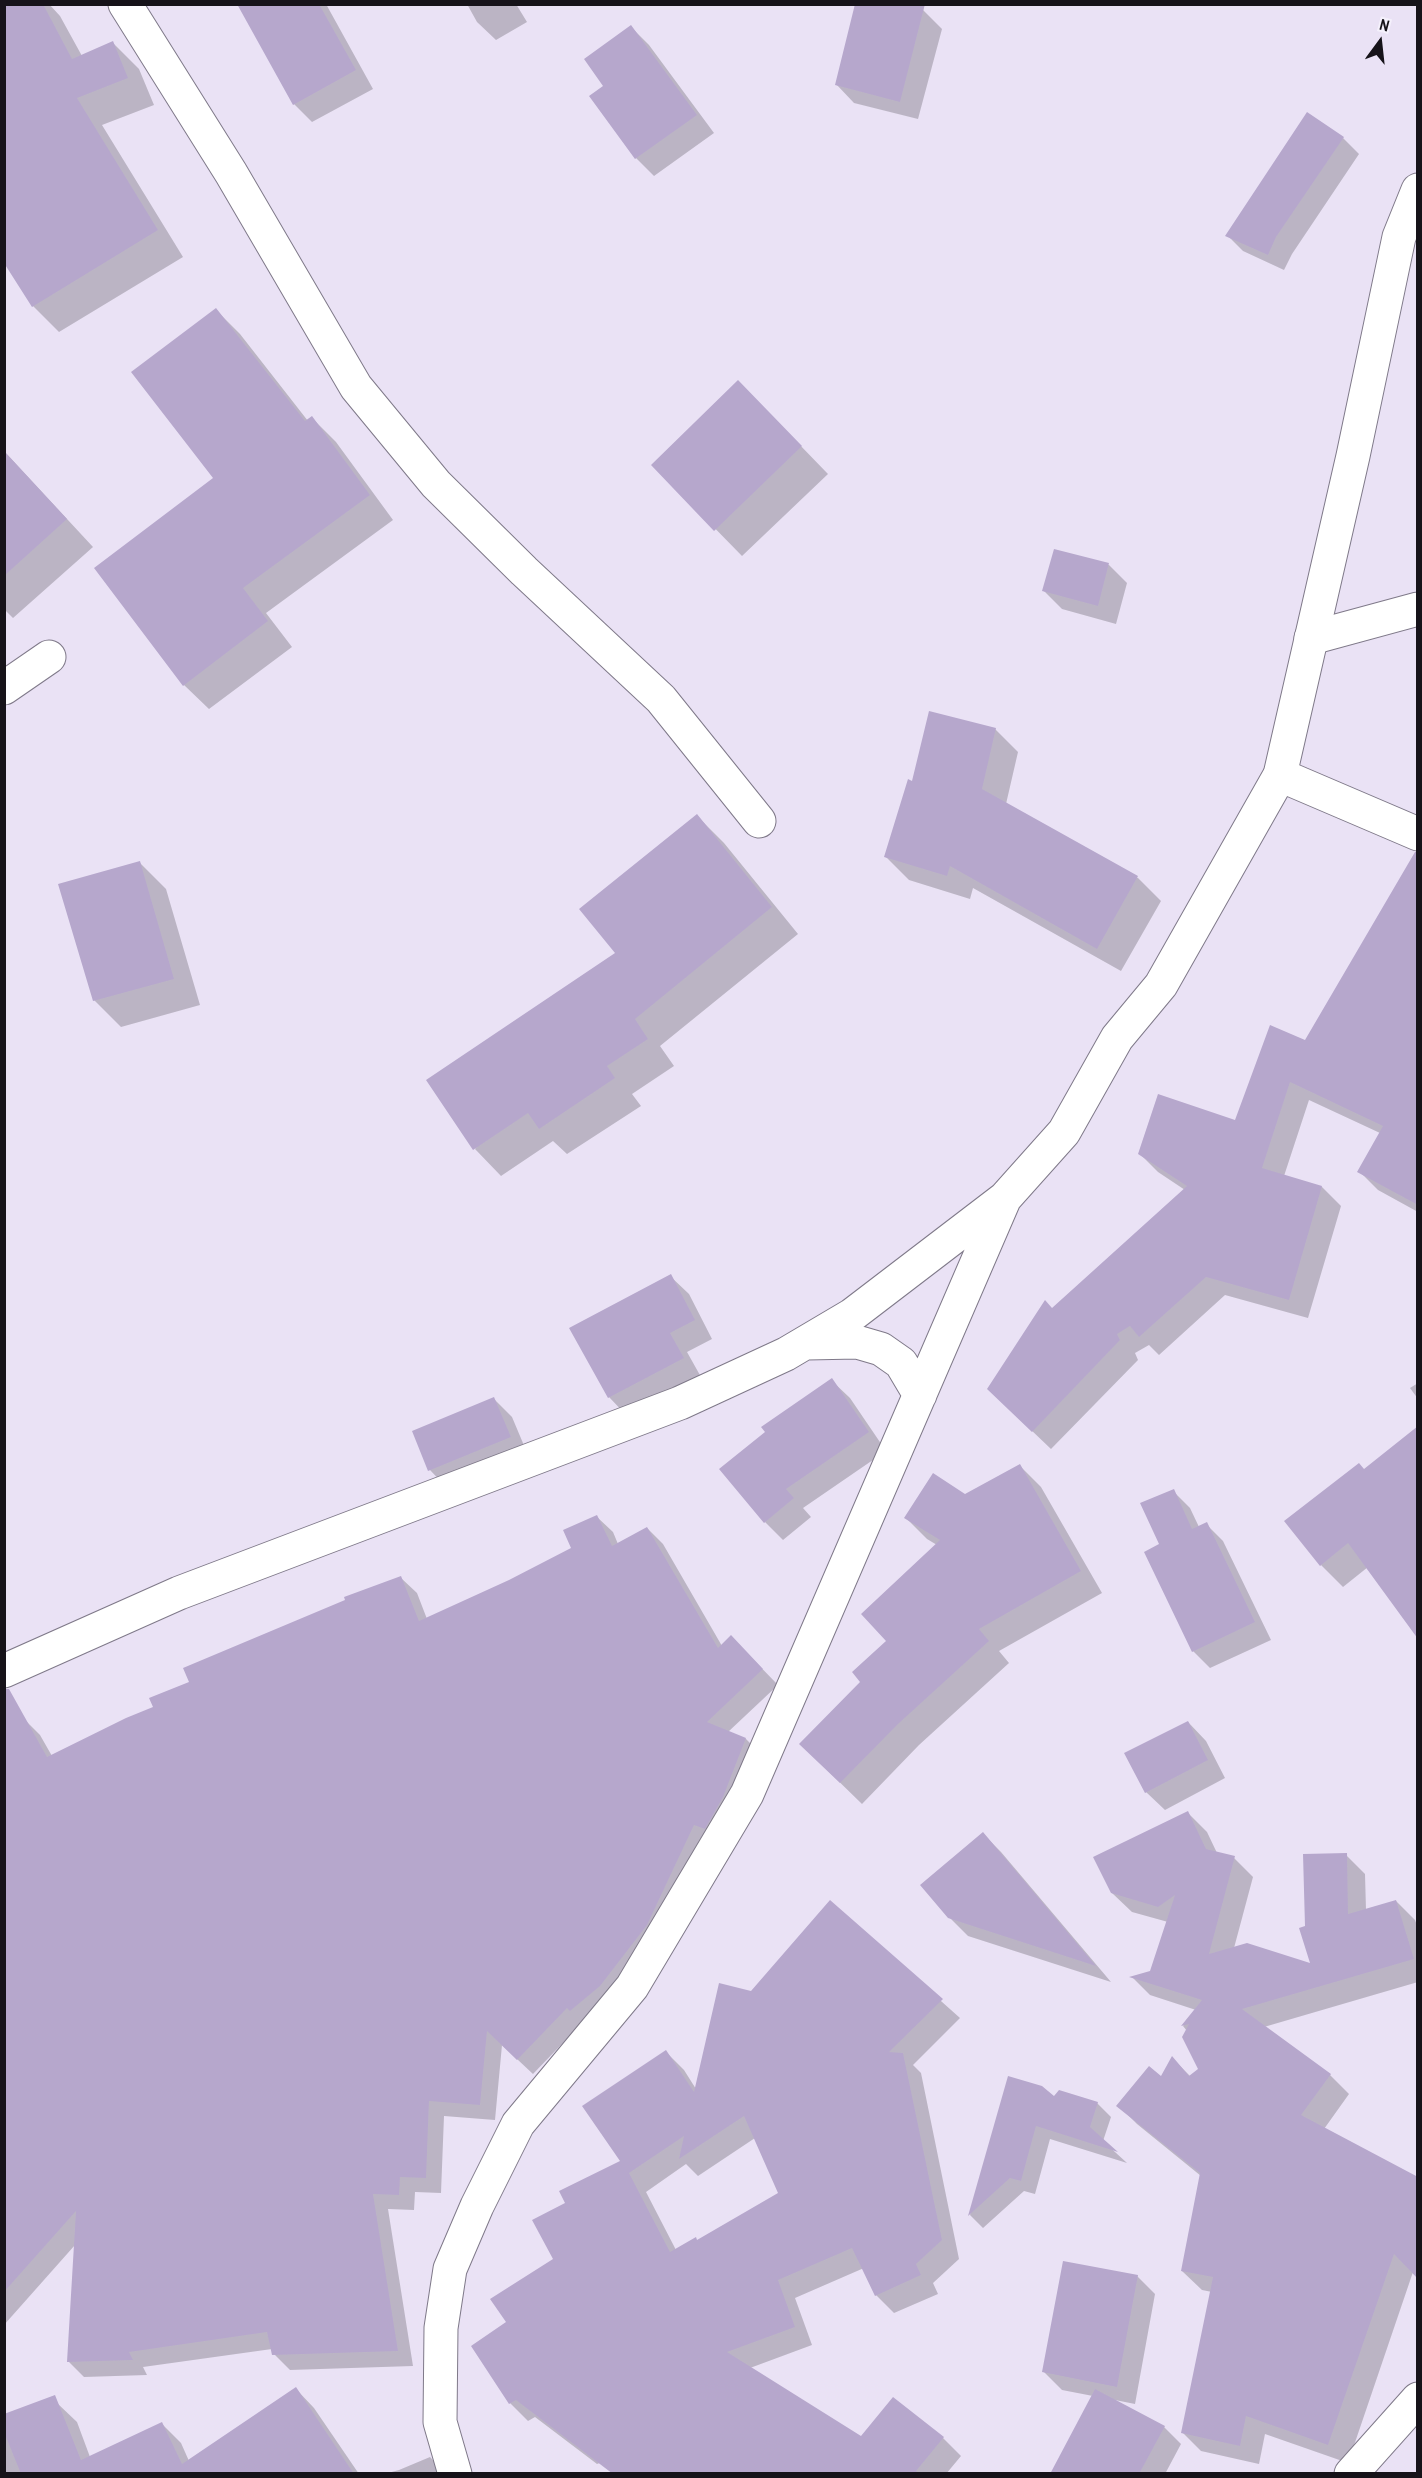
<!DOCTYPE html>
<style>
body{margin:0}
#map{position:relative;width:1422px;height:2478px;overflow:hidden;background:#eae2f5;font-family:"Archivo Narrow",sans-serif}
canvas{display:block}
.frame{position:absolute;inset:0;border:6px solid #161319;pointer-events:none}
.north{position:absolute;left:1350px;top:12px;width:60px;height:60px;-webkit-text-stroke:4px #f5f1fc;paint-order:stroke;rotate:15deg;font-size:16px;font-weight:700;line-height:24px;text-align:center;color:#161319}
.north::after{content:'';display:block;margin:auto;width:21px;height:27px;background:#161319;clip-path:polygon(50% 0,100% 100%,50% 72%,0 100%)}
</style>
<div id="map">
<canvas width="1422" height="2478"></canvas>
<div class="frame"></div>
<div class="north">N</div>
</div>
<script>
const ctx = document.querySelector('canvas').getContext('2d');
ctx.lineJoin = 'round';
function fill(path, color) { ctx.fillStyle = color; ctx.fill(path, 'evenodd'); }
const toPath = rows => new Path2D(rows.map(r => 'M' + r).join(''));
function strokePath(path, color, width, dash) { ctx.strokeStyle = color; ctx.lineWidth = width; ctx.lineCap = dash ? 'butt' : 'round'; ctx.setLineDash(dash || []); ctx.stroke(path); }
fill(toPath([
 [5,4,49,4,60,16,82,56,113,43,139,69,154,105,102,125,183,257,59,332,33,306],
 [239,4,326,4,373,89,312,122,294,104],
 [467,4,516,4,527,22,496,40,477,22],
 [902,4,923,10,942,29,918,119,854,103,836,84],
 [631,27,649,45,714,133,654,176,636,158,605,86],
 [1343,138,1359,154,1292,254,1284,270,1243,251,1227,235],
 [216,310,240,334,308,421,312,418,336,442,393,520,266,613,292,647,209,709,184,685,215,478],
 [765,409,828,474,742,556,653,465],
 [4,451,93,547,13,618,4,609],
 [1055,550,1109,565,1127,583,1116,624,1062,609,1044,591],
 [995,729,1018,752,1006,804,1138,878,1161,901,1121,971,973,888,970,899,909,880,886,857,913,782],
 [697,816,724,843,798,934,660,1046,674,1066,632,1094,641,1106,567,1154,553,1141,501,1176,475,1149,617,953],
 [139,862,166,889,200,1005,121,1027,94,1000],
 [1418,889,1418,1212,1378,1190,1359,1171,1380,1133,1309,1100,1284,1176,1322,1187,1341,1206,1308,1318,1225,1295,1159,1355,1149,1345,1135,1353,1138,1360,1051,1449,1008,1408,1052,1310,1185,1190,1158,1172,1139,1153,1235,1122,1305,1042],
 [670,1276,689,1294,712,1339,687,1352,701,1377,627,1416,609,1397],
 [831,1380,850,1398,886,1451,803,1508,811,1517,783,1540,765,1522],
 [1418,1383,1418,1399,1410,1388],
 [494,1399,512,1417,528,1455,448,1489,430,1470,414,1431],
 [1020,1466,1041,1487,1102,1593,999,1651,1009,1663,919,1745,862,1804,823,1766,862,1682,888,1641,937,1545,927,1539,906,1518,965,1496],
 [1364,1470,1368,1567,1343,1587,1321,1565],
 [1173,1491,1190,1508,1199,1527,1206,1524,1223,1541,1271,1640,1210,1668,1193,1651],
 [597,1517,613,1532,618,1544,647,1528,663,1544,722,1646,747,1653,778,1685,728,1732,746,1739,761,1754,663,1939,533,2074,502,2045,495,2120,444,2116,441,2193,415,2192,414,2210,388,2209,413,2366,290,2370,274,2354,272,2349,143,2367,147,2375,84,2377,68,2361,75,2245,4,2325,4,1730,24,1719,40,1735,52,1756,155,1708,191,1683,401,1578,417,1593,427,1619,509,1582,573,1548],
 [1188,1722,1206,1741,1225,1778,1165,1810,1146,1792],
 [1188,1813,1207,1832,1217,1853,1234,1858,1253,1877,1234,1948,1312,1966,1307,1927,1346,1855,1365,1874,1366,1910,1396,1901,1415,1920,1418,1928,1418,1982,1264,2027,1330,2075,1349,2094,1324,2129,1413,2272,1348,2463,1265,2434,1259,2464,1201,2451,1182,2432,1212,2292,1202,2290,1182,2271,1201,2176,1137,2124,1118,2105,1162,2078,1172,2058,1190,2076,1200,2070,1187,2031,1183,2026,1196,2010,1150,1995,1132,1977,1151,1972,1168,1922,1132,1912,1112,1893],
 [983,1834,1001,1852,1111,1982,968,1936,949,1917],
 [830,1902,960,2018,913,2065,921,2073,959,2259,933,2283,938,2294,894,2313,876,2295,864,2268,795,2298,812,2345,750,2368,861,2438,943,2438,961,2456,946,2474,609,2474,643,2447,597,2464,535,2417,528,2421,510,2403,508,2322,555,2260,567,2204,622,2162,666,2052,684,2070,696,2089,751,1992],
 [755,2138,780,2193,698,2241,676,2250,646,2192,686,2164,698,2176],
 [1009,2078,1054,2098,1097,2103,1111,2117,1103,2141,1127,2163,1050,2139,1035,2194,1024,2191,983,2228,970,2215],
 [1137,2276,1155,2294,1135,2404,1115,2400,1164,2427,1181,2444,1165,2474,1052,2474,1093,2396,1062,2390,1044,2372],
 [296,2389,314,2408,359,2474,4,2474,4,2416,57,2403,77,2422,90,2457,162,2424,181,2443,189,2461],
 [430,2457,446,2474,384,2474,399,2470]
]), '#0003');
fill(toPath([
 [4,4,43,4,72,59,113,41,128,78,77,98,158,230,32,307,4,263],
 [237,4,319,4,356,70,293,105],
 [855,4,925,4,900,102,835,85],
 [631,25,697,115,635,159,589,96,603,86,584,59],
 [1307,112,1344,137,1276,237,1268,255,1225,236],
 [216,308,305,421,312,416,370,495,243,588,268,621,183,686,94,568,213,478,131,372],
 [738,380,802,446,714,531,651,465],
 [4,451,67,519,4,576],
 [1054,549,1109,563,1098,606,1042,591],
 [929,711,996,728,982,789,1138,876,1097,949,950,866,947,876,884,857,908,779,912,781],
 [697,814,772,907,635,1019,648,1039,607,1066,615,1078,539,1129,528,1113,473,1150,426,1080,615,953,579,909],
 [1415,852,1418,852,1418,1205,1357,1172,1383,1126,1290,1082,1262,1168,1322,1186,1289,1300,1206,1277,1139,1337,1130,1326,1117,1334,1120,1340,1032,1432,987,1389,1045,1300,1052,1308,1187,1186,1138,1154,1158,1094,1235,1120,1270,1025,1305,1040],
 [140,861,174,979,93,1001,58,884],
 [671,1274,695,1320,670,1333,684,1358,608,1398,569,1328],
 [832,1378,869,1432,786,1489,794,1498,764,1523,719,1469,765,1432,761,1427],
 [494,1397,511,1437,428,1471,412,1431],
 [1418,1426,1418,1639,1348,1543,1320,1566,1284,1521,1359,1463,1364,1469],
 [1020,1464,1081,1571,979,1629,989,1641,898,1724,840,1783,799,1744,860,1682,852,1672,886,1641,861,1614,940,1540,904,1518,933,1473,965,1494],
 [1174,1489,1192,1529,1207,1522,1255,1622,1192,1652,1144,1552,1159,1544,1140,1503],
 [597,1515,612,1546,647,1527,718,1648,731,1635,763,1669,707,1722,746,1738,723,1797,705,1829,694,1825,647,1925,600,1986,570,2011,567,2008,517,2060,487,2031,480,2105,429,2101,426,2178,400,2177,399,2195,373,2194,398,2351,272,2355,267,2332,129,2352,133,2360,67,2362,76,2211,4,2292,4,1689,9,1689,47,1757,126,1718,153,1707,149,1698,189,1682,183,1668,345,1600,344,1597,401,1576,419,1621,509,1580,571,1548,563,1530],
 [1188,1721,1208,1760,1145,1793,1124,1753],
 [1188,1811,1206,1849,1235,1856,1209,1954,1247,1943,1310,1963,1299,1928,1305,1926,1303,1854,1347,1853,1348,1914,1396,1900,1414,1959,1242,2009,1331,2074,1301,2115,1418,2177,1418,2279,1394,2254,1328,2445,1246,2416,1240,2446,1181,2433,1213,2277,1181,2271,1200,2173,1116,2106,1149,2066,1161,2076,1172,2056,1189,2076,1198,2069,1182,2037,1189,2024,1181,2026,1202,2000,1129,1977,1150,1971,1175,1895,1158,1907,1111,1893,1093,1857],
 [983,1832,1096,1966,948,1918,920,1885],
 [830,1900,943,1999,889,2052,903,2053,942,2240,916,2264,921,2275,875,2296,852,2248,778,2280,795,2327,727,2352,861,2436,893,2397,944,2437,916,2471,920,2474,613,2474,516,2400,509,2404,471,2346,506,2322,490,2299,553,2259,532,2220,565,2203,559,2191,620,2161,582,2106,666,2050,694,2092,719,1983,751,1991],
 [744,2116,778,2193,697,2240,696,2237,670,2252,629,2173,684,2136,679,2159],
 [1008,2076,1042,2086,1054,2096,1059,2090,1098,2102,1090,2127,1118,2152,1036,2126,1021,2181,1010,2178,968,2216],
 [1063,2261,1138,2275,1117,2387,1042,2372],
 [296,2387,354,2474,21,2474,4,2432,4,2414,55,2395,81,2460,162,2422,182,2464],
 [1095,2389,1165,2426,1139,2474,1050,2474]
]), '#b6a7cc');
const minor = toPath([
 [125,4,231,173,356,387,436,484,524,571,661,699,759,821],
 [1311,638,1418,609],
 [4,688,49,657],
 [1280,775,1418,834],
 [1351,2474,1418,2399]
]);
const tertiary = toPath([
 [807,1343,857,1342,881,1349,901,1363,920,1395],
 [4,1671,179,1593,680,1403,786,1354,852,1315,1005,1198,1064,1132,1117,1038,1161,985,1280,775,1353,456,1399,237,1418,190],
 [455,2474,440,2422,441,2328,450,2269,477,2206,518,2124,632,1987,747,1794,1004,1200]
]);
strokePath(minor, '#7f7989', 35);
strokePath(tertiary, '#7f7989', 35);
strokePath(minor, '#fff', 33);
strokePath(tertiary, '#fff', 33);
</script>
